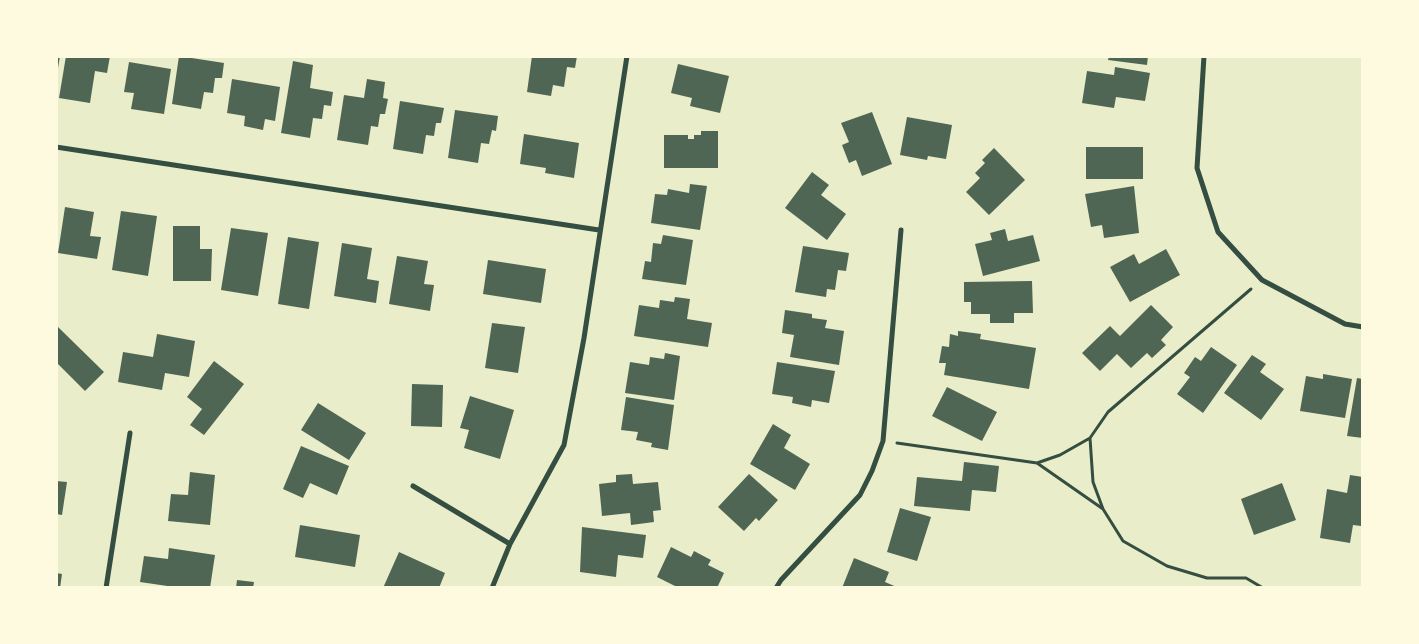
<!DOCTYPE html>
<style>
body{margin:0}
#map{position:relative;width:1419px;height:644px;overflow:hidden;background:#e9edc9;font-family:Signika,sans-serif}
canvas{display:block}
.frame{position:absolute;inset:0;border:58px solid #fefae0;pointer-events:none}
</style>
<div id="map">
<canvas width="1419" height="644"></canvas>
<div class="frame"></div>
</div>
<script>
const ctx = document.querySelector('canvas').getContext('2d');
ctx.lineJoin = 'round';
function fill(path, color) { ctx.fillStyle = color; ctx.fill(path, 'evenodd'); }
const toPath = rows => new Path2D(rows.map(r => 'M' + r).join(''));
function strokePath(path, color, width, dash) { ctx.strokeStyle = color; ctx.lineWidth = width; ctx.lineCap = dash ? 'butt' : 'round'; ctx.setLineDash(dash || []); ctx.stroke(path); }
fill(toPath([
 [56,56,60,56,57,74,56,74],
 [66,56,110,56,107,73,95,71,90,103,59,98],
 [179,56,224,63,222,78,215,78,213,93,204,92,201,109,172,104],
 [532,56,577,56,575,68,567,67,564,87,553,85,551,96,527,92],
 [1109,56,1148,56,1147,65,1108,60],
 [293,61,313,65,310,88,333,92,331,106,324,105,322,119,313,118,310,138,281,133],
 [129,62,171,69,164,114,131,109,134,93,124,92],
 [678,64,729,76,720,113,690,106,692,98,671,93],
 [1115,67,1150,73,1145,101,1116,97,1114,108,1082,103,1087,71,1114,75],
 [232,79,280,87,275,121,265,119,263,130,244,126,245,116,227,113],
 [367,79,385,82,383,98,388,99,385,114,380,114,378,127,371,126,368,145,337,140,344,95,364,98],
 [400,101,444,108,441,123,436,123,434,136,426,135,423,154,393,149],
 [455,110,498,116,496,131,492,130,489,144,481,143,478,163,448,158],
 [872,112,892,164,862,176,856,160,849,163,842,145,849,142,841,123],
 [907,117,952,125,946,159,928,156,927,160,900,155],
 [701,131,718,131,718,168,664,168,664,135,688,135,688,139,694,139,694,135,701,135],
 [524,134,579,143,574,178,545,173,546,168,520,164],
 [1086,147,1143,147,1143,179,1086,179],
 [994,148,1025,180,989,215,966,192,980,178,975,173,985,163,982,160],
 [812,172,829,185,821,195,846,214,827,240,785,208],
 [690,184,707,186,700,230,651,223,655,194,667,195,668,189,689,193],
 [1134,186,1139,233,1104,238,1102,225,1091,227,1085,194],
 [65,207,94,212,90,236,101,237,97,259,58,253],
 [121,211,157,216,148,276,112,270],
 [173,226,200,226,200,249,212,249,211,281,173,281],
 [231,228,268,233,258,296,221,290],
 [1005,229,1008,241,1033,235,1040,261,983,276,975,244,992,240,990,233],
 [663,235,693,240,686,285,642,279,645,261,651,262,653,243,661,244],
 [288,237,319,242,309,309,278,304],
 [342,243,372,248,367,279,379,281,376,303,334,296],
 [803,246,849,253,846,271,838,270,835,290,827,289,826,297,795,292],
 [1166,249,1180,275,1130,302,1110,267,1134,254,1139,264],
 [397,256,428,261,424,284,434,285,430,311,389,304],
 [488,260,546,269,541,303,483,294],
 [1032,281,1033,313,1014,313,1014,323,990,323,990,314,971,314,971,302,964,302,964,282],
 [675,297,690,299,687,319,712,323,708,347,634,336,639,305,659,308,660,300,674,302],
 [1151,305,1173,327,1161,340,1166,345,1152,358,1147,353,1131,368,1117,354,1100,371,1082,353,1110,326,1120,336],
 [785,310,812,314,812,318,827,320,825,328,844,331,839,365,790,357,794,335,782,333],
 [492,323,525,327,518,373,485,368],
 [58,327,104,372,85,391,56,362,56,329],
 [958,331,981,334,980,339,1036,348,1029,389,944,375,946,363,939,363,942,346,949,347,950,334,958,336],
 [157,334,195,341,189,377,165,373,162,390,118,382,123,352,153,357],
 [1211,347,1237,365,1203,413,1177,394,1190,377,1184,373,1195,357,1201,361],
 [665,353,680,356,674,400,625,393,630,362,649,365,650,357,664,359],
 [1252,355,1266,364,1260,372,1284,389,1261,420,1224,393],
 [214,361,244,384,204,435,190,425,202,409,187,397],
 [777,362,835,371,829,403,812,400,811,407,792,403,793,397,772,394],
 [1323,374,1352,379,1345,418,1300,411,1306,376,1323,379],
 [1357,378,1363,379,1363,438,1347,436],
 [412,384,443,385,442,427,411,426],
 [947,387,997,412,982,441,932,416],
 [470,396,514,410,500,459,464,448,469,430,460,428],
 [626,397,674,405,668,450,651,447,652,443,636,440,638,432,621,430],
 [318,403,366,433,349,460,301,430],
 [773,424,791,435,784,448,810,464,795,490,750,464],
 [301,446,349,466,337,495,310,483,303,498,283,489],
 [964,462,999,466,996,492,972,490,970,511,914,506,917,477,962,481],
 [190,472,215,475,210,525,168,521,171,494,188,495],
 [632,474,633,484,658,482,661,510,653,511,654,522,631,525,630,513,602,516,599,484,616,482,616,475],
 [749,474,778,500,759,521,756,518,744,531,718,507],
 [1350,475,1363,477,1361,526,1353,525,1350,543,1320,538,1327,489,1347,493],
 [56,481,67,482,62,515,56,514],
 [1282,483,1296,520,1254,535,1241,499],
 [900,508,931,517,917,561,887,552],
 [300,525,360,535,355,567,295,557],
 [582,527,646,535,643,558,618,555,616,577,580,572],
 [671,547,691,557,694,551,711,560,708,565,724,573,717,588,679,588,657,577],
 [169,548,215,555,210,588,181,588,140,582,144,556,168,559],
 [399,552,445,573,439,588,383,588],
 [854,558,889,572,885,582,899,588,842,588],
 [56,573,62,574,60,588,56,588],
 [237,580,254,582,253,588,236,588]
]), '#4f6655');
strokePath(toPath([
 [1251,289,1108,412,1090,438,1093,482,1103,509,1123,541,1167,566,1207,578,1246,578,1263,588],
 [897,443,1037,463,1103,509],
 [1037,463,1060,455,1090,438]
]), '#344e41', 3);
strokePath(toPath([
 [1204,56,1197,168,1218,232,1262,280,1345,324,1363,327],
 [56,147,599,230],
 [413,486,510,544],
 [106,588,130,433],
 [492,588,510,544,564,445,584,338,627,56],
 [776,588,781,580,860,495,872,471,883,441,901,230]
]), '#344e41', 5);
</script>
